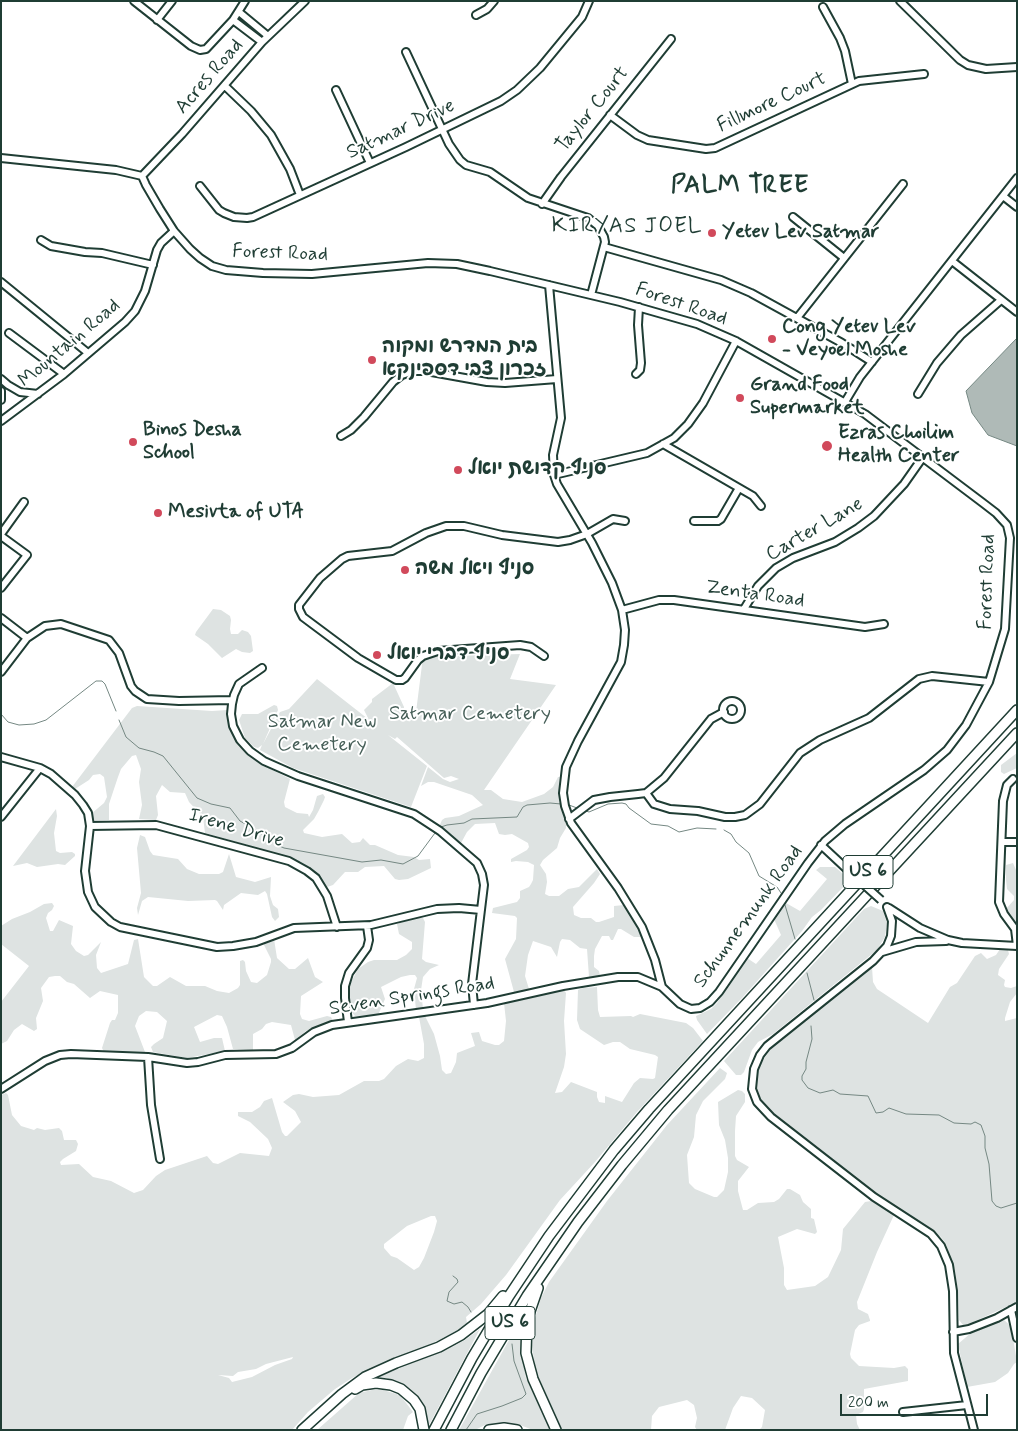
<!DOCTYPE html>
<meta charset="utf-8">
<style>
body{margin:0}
#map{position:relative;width:1018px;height:1431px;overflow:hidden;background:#fff;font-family:Mynerve,sans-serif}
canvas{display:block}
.frame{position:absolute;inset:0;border:2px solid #1f3d34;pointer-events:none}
.scale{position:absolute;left:840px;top:1394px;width:148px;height:22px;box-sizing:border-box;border:2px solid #1f3d34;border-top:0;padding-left:6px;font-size:15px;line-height:18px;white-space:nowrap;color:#1f3d34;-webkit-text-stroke:4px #fff;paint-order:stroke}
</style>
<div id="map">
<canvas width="1018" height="1431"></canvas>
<div class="frame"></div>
<div class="scale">200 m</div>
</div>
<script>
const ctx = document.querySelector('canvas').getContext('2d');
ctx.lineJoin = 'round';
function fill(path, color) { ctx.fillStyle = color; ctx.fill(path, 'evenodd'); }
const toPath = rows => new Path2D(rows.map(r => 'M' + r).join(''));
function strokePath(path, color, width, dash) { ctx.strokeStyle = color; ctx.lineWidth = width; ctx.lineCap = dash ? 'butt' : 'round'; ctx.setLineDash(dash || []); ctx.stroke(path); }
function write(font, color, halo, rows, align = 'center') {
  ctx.font = font + ' Mynerve,"Playpen Sans Hebrew",sans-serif'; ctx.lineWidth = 4; ctx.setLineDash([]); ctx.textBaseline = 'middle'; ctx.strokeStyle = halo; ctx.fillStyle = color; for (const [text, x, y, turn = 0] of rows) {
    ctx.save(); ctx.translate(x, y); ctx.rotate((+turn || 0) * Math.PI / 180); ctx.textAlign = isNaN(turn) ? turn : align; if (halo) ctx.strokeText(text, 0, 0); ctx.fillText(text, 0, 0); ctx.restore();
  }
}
fill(toPath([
 [213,609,221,610,230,616,231,620,230,629,231,634,238,634,242,630,248,632,251,636,253,651,250,653,242,652,236,649,222,658,208,644,195,635,196,632],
 [520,654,510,679,556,685,484,790,460,780,484,790,491,790,503,799,522,802,544,794,553,787,558,777,560,777,559,800,566,822,566,828,560,838,557,848,543,860,540,865,546,874,547,882,545,894,549,896,559,896,568,889,579,887,597,869,600,874,594,883,573,907,574,915,581,918,591,918,596,922,599,922,614,917,614,906,624,905,636,924,642,937,634,937,621,929,618,929,613,940,611,940,609,936,602,936,595,949,594,956,594,967,599,971,600,976,589,977,587,949,580,948,570,940,562,939,560,942,557,957,551,947,533,941,528,955,525,976,529,989,514,992,505,959,516,939,517,918,515,916,492,913,493,908,517,902,520,898,520,891,529,887,531,884,533,880,534,865,528,862,516,861,511,862,511,859,527,850,529,847,528,843,512,834,505,835,499,834,495,823,475,824,467,832,461,843,439,827,442,820,445,818,459,816,483,805,472,795,434,782,428,782,421,786,428,767,443,779,450,782,459,779,451,776,444,778,397,737,395,739,388,735,427,766,411,807,293,768,260,750,262,745,258,748,254,747,245,738,239,720,242,714,258,714,274,705,277,706,278,710,263,744,280,712,289,709,317,679,377,726,369,720,364,710,372,702,372,699,393,683,404,707,404,719,415,720,423,657],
 [137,706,212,711,227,710,231,731,243,748,252,757,267,767,290,779,284,802,285,807,297,813,308,814,309,817,313,810,317,796,323,794,325,797,324,800,318,812,314,819,303,830,304,833,322,837,342,834,352,843,360,842,363,838,370,845,375,845,398,855,414,857,419,860,430,859,431,868,408,879,399,880,395,879,384,866,365,867,358,872,345,872,333,885,327,887,313,871,304,864,289,857,205,833,203,817,189,802,185,793,170,792,162,785,156,796,158,815,156,820,139,819,142,805,139,782,141,769,136,755,132,756,121,769,118,777,109,804,109,820,95,821,91,814,104,803,107,797,104,777,100,774,93,775,89,780,75,789,72,787,132,708],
 [1017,753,1017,768,1004,774,1001,772,1001,765],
 [56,809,57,816,54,833,56,851,60,853,72,852,75,854,75,856,65,865,58,864,37,867,27,863,13,866],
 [140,835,145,837,150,851,153,855,178,859,187,869,199,874,219,874,223,872,229,854,236,877,255,882,271,877,270,896,273,905,278,909,279,917,275,921,272,917,267,894,265,891,258,895,241,893,224,905,223,910,217,901,215,900,188,901,148,897,142,901,138,915,137,908,141,893,137,848],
 [1013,863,1016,870,1017,881,1017,925,1005,910,1014,900,1014,896,1007,889,1006,880,1006,865],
 [820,867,835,867,850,880,821,910,812,917,802,931,742,998,707,1034,697,1020,696,1016,711,1009,717,1003,747,958,756,964,781,935,774,919,786,903,800,911,827,879,816,870],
 [52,903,54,906,52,910,48,913,46,918,50,931,53,931,59,920,73,926,71,944,76,951,84,956,88,955,101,942,96,955,97,968,101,973,128,964,134,940,138,939,144,977,153,986,157,986,170,977,186,986,205,986,217,991,229,993,238,988,240,985,240,961,243,960,245,962,246,971,251,982,257,983,267,975,271,962,271,959,263,943,274,939,277,958,289,969,295,969,308,958,315,977,323,982,301,996,300,1014,302,1019,309,1021,327,1016,331,1017,333,1021,306,1031,295,1040,291,1025,272,1022,266,1024,262,1029,253,1034,253,1050,233,1049,227,1027,222,1016,217,1015,194,1027,200,1042,214,1038,222,1038,225,1051,187,1058,153,1052,151,1047,154,1044,163,1038,167,1021,157,1012,146,1011,139,1016,135,1026,145,1052,104,1052,102,1048,110,1023,112,1020,115,1020,118,1013,118,995,100,991,90,998,74,984,67,982,60,976,55,976,49,977,41,988,43,1001,36,1018,37,1029,34,1031,22,1024,14,1030,7,1041,1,1044,1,1002,29,966,1,944,1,926,12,919,30,912,44,904],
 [871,906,883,911,887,923,885,937,877,950,773,1034,758,1042,752,1050,744,1072,741,1075,736,1075,724,1061,864,909],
 [418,917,423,918,425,922,422,959,426,962,439,965,430,969,423,977,421,990,423,1009,416,1010,414,989,417,978,415,975,410,975,401,977,381,987,385,999,378,1015,355,1016,350,1010,349,989,350,984,358,969,368,962,374,960,397,960,406,955,412,949,412,942,399,934,397,924],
 [1000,949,1008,950,1009,954,999,969,998,975,1005,980,1004,985,1005,987,1011,988,1017,986,1017,993,1010,1002,1005,1018,1005,1021,1017,1018,1017,1302,971,1323,963,1325,959,1320,958,1292,955,1270,946,1244,941,1237,870,1191,783,1123,762,1103,757,1092,756,1078,758,1067,771,1049,872,967,873,982,877,989,928,1023,950,987,957,983,975,956,981,953,987,959,996,955],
 [597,987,598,1010,600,1017,631,1016,633,1017,640,1014,686,1023,693,1028,703,1041,637,1112,595,1162,560,1200,506,1275,481,1304,466,1317,467,1323,463,1328,427,1346,382,1363,352,1378,335,1389,308,1412,292,1430,1,1430,1,1095,6,1093,8,1095,12,1115,21,1126,34,1130,37,1128,45,1130,59,1128,62,1131,64,1140,76,1140,78,1144,76,1151,63,1159,60,1162,61,1165,79,1164,93,1177,111,1181,134,1193,143,1190,156,1176,165,1170,207,1156,213,1163,218,1164,240,1153,269,1156,272,1148,268,1139,250,1122,238,1116,238,1112,252,1112,260,1107,264,1101,272,1098,282,1132,285,1136,287,1136,301,1122,295,1111,283,1102,293,1095,299,1094,313,1097,339,1095,364,1081,379,1081,384,1079,396,1066,408,1059,418,1061,424,1058,424,1044,419,1017,425,1016,434,1034,440,1056,442,1070,446,1074,451,1073,456,1062,457,1053,475,1046,471,1033,479,1032,482,1041,495,1045,499,1045,504,1041,506,1021,504,1003,564,990,566,993,564,1021,566,1054,564,1067,555,1093,562,1092,571,1082,597,1092,597,1097,599,1102,605,1103,605,1096,622,1102,634,1083,640,1078,653,1079,655,1078,658,1057,655,1055,630,1049,620,1042,613,1042,604,1045,580,1029,577,1020,578,990,583,988],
 [431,1216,435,1216,437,1221,434,1232,424,1258,419,1267,414,1270,397,1258,391,1256,384,1248,384,1244,407,1226],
 [293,1357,292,1359,275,1365,252,1377,232,1382,229,1378,218,1375,233,1376,238,1372,256,1369,266,1364],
 [720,1068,727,1073,725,1079,703,1101,696,1115,694,1137,687,1155,689,1183,695,1189,714,1197,717,1197,724,1190,728,1172,728,1158,725,1140,719,1125,718,1102,738,1090,742,1091,745,1094,745,1102,736,1116,735,1131,735,1156,737,1160,749,1167,738,1181,738,1191,743,1210,747,1210,758,1203,774,1202,779,1199,787,1189,790,1189,800,1195,803,1202,811,1209,811,1218,814,1219,817,1232,815,1234,797,1229,778,1237,784,1268,784,1285,787,1290,815,1286,828,1277,841,1250,843,1229,865,1202,871,1201,894,1215,877,1252,857,1302,858,1309,868,1314,870,1320,870,1321,859,1325,855,1330,850,1354,851,1358,859,1366,894,1368,905,1366,908,1369,908,1381,864,1389,864,1409,863,1412,856,1415,857,1424,860,1430,759,1430,762,1427,765,1410,752,1398,741,1396,733,1408,725,1430,697,1430,695,1427,697,1418,694,1405,687,1400,659,1407,652,1416,651,1430,562,1430,536,1371,534,1360,532,1346,533,1325,541,1298,549,1282,607,1201,667,1125],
 [524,1313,521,1329,521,1351,526,1378,550,1430,533,1430,520,1425,504,1423,485,1425,475,1430,459,1430],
 [1004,1320,1011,1326,1017,1362,1014,1364,1008,1373,995,1382,967,1387,958,1344,972,1332,999,1321],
 [480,1329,428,1427,424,1408,415,1394,398,1382,386,1378,375,1378,448,1349,465,1340],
 [383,1390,400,1395,413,1412,408,1416,403,1430,317,1430,359,1393,372,1390]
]), '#dee3e2');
const water = toPath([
 [1017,338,1017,446,988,435,972,413,966,391,1017,338]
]);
fill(water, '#afbab7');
strokePath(water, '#758883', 1);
strokePath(toPath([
 [1,714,8,722,19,725,34,724,46,720,96,681,102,681,105,684,116,711],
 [119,720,126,737,139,748,154,752,163,756,197,798,211,804,230,808,240,821,258,831,275,844,284,848,362,862,381,860,403,864,418,856,435,833],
 [569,805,577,808],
 [586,811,589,812,608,804,622,803,626,804,629,808,651,824,668,826,679,832,697,828,716,829],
 [441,827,447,825,464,823,472,819,517,817,523,807,527,805,550,803,561,804],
 [724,830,731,834,736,842,749,853,759,876,777,887,781,893],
 [785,905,795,939],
 [807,973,814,1000],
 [811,1026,812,1039,806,1062,806,1069,802,1076,802,1080,808,1088,820,1093,833,1090,840,1094,868,1096,876,1113,883,1112,889,1108,906,1114,939,1115,954,1123,971,1124,975,1122,981,1125,985,1136,985,1148,989,1164,992,1201,996,1206,1001,1208,1017,1203],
 [453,1276,457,1279,458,1282,449,1292,447,1301,454,1304,462,1302,468,1307,471,1312],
 [466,1430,477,1414,502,1406,522,1398,526,1394,514,1361,512,1344]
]), '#758883', 1);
const minor = toPath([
 [134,1,191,46,200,50,206,49,233,20,245,1],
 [900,1,960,60,968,65,986,69,1017,67],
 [823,7,840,38,845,51,852,84],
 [239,12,268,36],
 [476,15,487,9,494,1],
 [157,20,172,1],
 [233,20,262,42],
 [406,52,449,144,460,160,466,165,490,172,528,198,588,218,598,226,604,237,605,242,591,295],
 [225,86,251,111,271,135,290,169,300,195],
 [336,90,370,163],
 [610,115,637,135,648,140,706,149,715,148,859,81,924,74],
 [1,158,116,170,142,176],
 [142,176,146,185,160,209,174,231,190,249,200,258,212,266,226,270,263,273,312,274,428,263,457,264,490,271,620,302,697,324,736,341,865,414,983,503,996,513,1007,525,1010,538,1005,629,989,682,966,725,947,750,924,770,845,824,825,841,808,863,719,992,710,1002,700,1008,691,1009,680,1004,662,987,655,960,642,927,618,888,571,823,565,806,563,793,566,767,578,741,621,662,624,645,625,630,622,610,612,583,592,543,557,484,554,475,553,455,561,418,549,285],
 [142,176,182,134,262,42,305,1],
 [200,186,219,210,224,213,234,217,247,218,253,217,406,147,501,101,517,90,540,68,582,17,589,1],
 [1003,196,1017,207],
 [542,204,561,177,671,39],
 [793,217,844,258],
 [41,240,51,246,85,252,102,253,153,265],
 [604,247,721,280,751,293,842,343,872,362],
 [952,261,1017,312],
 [1,282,88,353],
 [797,318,903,184],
 [9,333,64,374],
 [636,374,640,370,641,363,638,325,639,307],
 [1,379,8,385,20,392,38,394],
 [1,391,1,400],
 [918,394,937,363,961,335,1001,300],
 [845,402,860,377,1017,178],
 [1,421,64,374,125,322,135,311,145,291,157,250,161,243,174,231],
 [341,436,351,430,364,417,393,382,402,375,414,371,426,371,487,382,505,383,557,379],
 [663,444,753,496,761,506],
 [554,475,647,453,674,438,688,424,703,403,736,341],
 [694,521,718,521,721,519,739,488],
 [1,534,24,502],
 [1,536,27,555,1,588],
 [744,609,758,586,776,568,793,558,835,542,858,528,874,516,904,484,923,457],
 [622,610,659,600,674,600,865,627,884,624],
 [1,618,27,638],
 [544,656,531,647,520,645,438,651,423,656,418,660,405,678,402,680,396,680,358,658,303,617,299,609,299,605,320,578,342,559,348,556,392,551,426,533,446,526,464,526,502,535,558,542,570,540,587,534,613,519,625,521],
 [262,668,239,684,234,695,232,704,231,714,233,726,240,740,250,751,264,761,298,776,414,814,440,831,477,863,482,874,484,885,472,984,474,1005],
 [1,672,27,638,45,626,61,624,109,640,119,653,131,686,135,691,147,699,179,701,232,700],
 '723 710a9 9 0 1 1 18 0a9 9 0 1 1-18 0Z',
 [1,757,40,768,51,774,75,795,83,805,88,813,90,826,85,871,88,892,95,907,111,922,120,927,217,947,233,946,256,942,294,928,371,925,437,909,459,908,481,910],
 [1013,779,1007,785,1003,801,999,902,1004,914,1015,929,1017,946],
 [646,793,654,804,670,809,698,811,725,817,735,817,745,815,760,804,800,753,820,740,869,718,919,679,932,676,989,682],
 [1,817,40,768],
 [569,819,594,800,610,797,638,794,646,793,664,778,711,719,724,712],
 [90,826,156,825,289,861,307,871,316,878,327,896,337,927],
 [1002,842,1017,842],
 [821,845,851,873],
 [887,907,892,921,891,936,887,946,873,961,767,1046,760,1055,754,1069,752,1089,757,1102,771,1117,874,1197,931,1234,941,1246,949,1265,953,1291,954,1353,974,1430],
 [889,908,920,928,948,940,962,943,1017,946],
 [882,952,916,942,946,941],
 [348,1022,345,998,345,986,349,973,367,948,369,940,367,926],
 [148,1057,151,1105,160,1159],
 [1,1089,45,1061,60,1055,71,1054,148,1057,187,1063,198,1062,225,1055,276,1054,292,1048,314,1032,332,1025,487,1003,563,986,618,977,638,977,662,987],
 [1011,1310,1017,1338],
 [953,1332,969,1329,997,1318,1017,1307],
 [903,1412,967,1405]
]);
const highway = toPath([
 [538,1288,527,1320,526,1353,533,1379,556,1430],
 [355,1389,362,1385,376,1383,391,1385,401,1389,414,1400,420,1409,424,1430],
 [302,1430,342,1394,365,1377,396,1363,439,1347,461,1335,488,1314,503,1296],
 [434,1430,472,1358,509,1296,549,1236,614,1150,649,1109,1017,710],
 [451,1430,481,1373,527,1296,578,1222,622,1165,668,1110,1017,733],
 [489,1430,504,1428,517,1430]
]);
strokePath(minor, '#1f3d34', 10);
strokePath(highway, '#1f3d34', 12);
strokePath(minor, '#fff', 6);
strokePath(highway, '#fff', 9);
const minorBridge = toPath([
 [851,873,881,900]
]);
strokePath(minorBridge, '#1f3d34', 10, []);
strokePath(minorBridge, '#fff', 6);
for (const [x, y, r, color] of [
 [712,233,5,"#d1495b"],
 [772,339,5,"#d1495b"],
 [372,360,5,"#d1495b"],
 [740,398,5,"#d1495b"],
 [133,442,5,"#d1495b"],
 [827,446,6,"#d1495b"],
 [458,470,5,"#d1495b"],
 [158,513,5,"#d1495b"],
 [405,570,5,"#d1495b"],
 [377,655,5,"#d1495b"]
]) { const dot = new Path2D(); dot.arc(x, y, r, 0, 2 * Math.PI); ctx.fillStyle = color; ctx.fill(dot); strokePath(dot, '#fff', 2); }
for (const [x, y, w] of [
 [868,872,50],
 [510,1323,50]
]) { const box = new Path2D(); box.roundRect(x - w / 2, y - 16.5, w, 33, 4); ctx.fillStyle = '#fff'; ctx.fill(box); strokePath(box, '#1f3d34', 1); }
write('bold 19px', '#1f3d34', null, [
 ["US 6",868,872],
 ["US 6",510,1323]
]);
write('20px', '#1f3d34', '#fff', [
 ["Acres Road",210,77,-49],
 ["Fillmore Court",772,103,-25],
 ["Taylor Court",593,110,-51],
 ["Satmar Drive",401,130,-25],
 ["Forest Road",280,254,2],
 ["Forest Road",681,305,19],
 ["Mountain Road",70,344,-40],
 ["Carter Lane",815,530,-30],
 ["Forest Road",988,582,-88],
 ["Zenta Road",755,595,8],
 ["Irene Drive",236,829,16],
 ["Schunnemunk Road",749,917,-54],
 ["Seven Springs Road",412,997,-9]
]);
write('bold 20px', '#1f3d34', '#fff', [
 ["Yetev Lev Satmar",722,233],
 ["Cong Yetev Lev",782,328],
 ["- Veyoel Moshe",782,351],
 ["בית המדרש ומקוה",382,348],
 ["זכרון צבי דספינקא",382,371],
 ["Grand Food",750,386],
 ["Supermarket",750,409],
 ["Binos Desha",143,431],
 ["School",143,454],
 ["Ezras Choilim",838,434],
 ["Health Center",838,457],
 ["סניף קדושת יואל",468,470],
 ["Mesivta of UTA",168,513],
 ["סניף ויאל משה",415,570],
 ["סניף דברי יואל",387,655]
], 'left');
write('20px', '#455e57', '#fff', [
 ["Satmar Cemetery",470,715],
 ["Satmar New",322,723],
 ["Cemetery",322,746]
]);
ctx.letterSpacing = '1px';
write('22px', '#1f3d34', '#fff', [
 ["KIRYAS JOEL",627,227]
]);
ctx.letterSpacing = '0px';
ctx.letterSpacing = '1px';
write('bold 25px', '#1f3d34', '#fff', [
 ["PALM TREE",740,187]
]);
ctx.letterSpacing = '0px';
</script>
